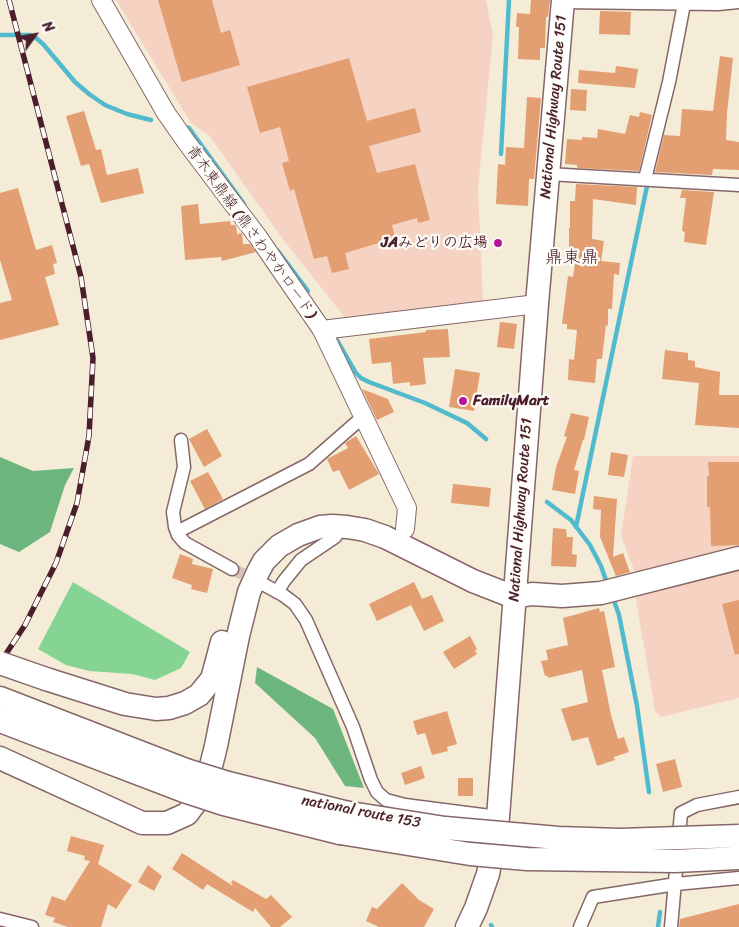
<!DOCTYPE html>
<meta charset="utf-8">
<style>
body{margin:0}
#map{position:relative;width:739px;height:927px;overflow:hidden;background:#f5ecd8;font-family:Sriracha,sans-serif}
canvas{display:block}
.north{position:absolute;left:10px;top:10px;width:50px;height:50px;-webkit-text-stroke:4px #fdfcf7;paint-order:stroke;rotate:58deg;font-size:14px;font-weight:700;line-height:20px;text-align:center;color:#4a1f2b}
.north::after{content:'';display:block;margin:auto;width:18px;height:22px;background:#4a1f2b;clip-path:polygon(50% 0,100% 100%,50% 72%,0 100%)}
</style>
<div id="map">
<canvas width="739" height="927"></canvas>
<div class="north">N</div>
</div>
<script>
const ctx = document.querySelector('canvas').getContext('2d');
ctx.lineJoin = 'round';
function fill(path, color) { ctx.fillStyle = color; ctx.fill(path, 'evenodd'); }
const toPath = rows => new Path2D(rows.map(r => 'M' + r).join(''));
function strokePath(path, color, width, dash) { ctx.strokeStyle = color; ctx.lineWidth = width; ctx.lineCap = dash ? 'butt' : 'round'; ctx.setLineDash(dash || []); ctx.stroke(path); }
function write(font, color, halo, rows, align = 'center') {
  ctx.font = font + ' Sriracha,"Klee One",sans-serif'; ctx.lineWidth = 4.5; ctx.setLineDash([]); ctx.textBaseline = 'middle'; ctx.strokeStyle = halo; ctx.fillStyle = color; for (const [text, x, y, turn = 0] of rows) {
    ctx.save(); ctx.translate(x, y); ctx.rotate((+turn || 0) * Math.PI / 180); ctx.textAlign = isNaN(turn) ? turn : align; if (halo) ctx.strokeText(text, 0, 0); ctx.fillText(text, 0, 0); ctx.restore();
  }
}
fill(toPath([
 [116,0,486,0,493,36,478,188,483,301,346,319,282,238,209,135,191,123],
 [633,456,739,456,739,550,636,575,621,536],
 [739,568,739,698,661,717,655,711,635,594]
]), '#f5d2c2');
fill(toPath([
 [73,582,190,652,181,668,155,680,132,674,89,671,66,665,38,649]
]), '#86d493');
fill(toPath([
 [0,457,33,471,74,468,65,485,50,532,19,552,0,544],
 [257,667,333,709,364,788,345,786,315,738,255,683]
]), '#6cb67d');
strokePath(toPath([
 [0,35,30,35,36,38,43,44,75,82,89,94,105,105,127,114,151,120],
 [184,127,189,128,244,204],
 [501,154,509,0],
 [278,251,308,291],
 [337,340,356,373,361,378,369,382,425,403,467,423,486,439],
 [547,502,571,520,590,545,601,566,608,586],
 [576,527,647,186],
 [613,598,619,615,637,706,649,792],
 [491,925,492,927],
 [658,927,660,912]
]), '#51bbcd', 4.5);
fill(toPath([
 [158,0,212,0,221,33,230,30,240,65,182,82],
 [531,0,550,0,548,17,546,17,545,48,540,48,540,60,518,59,519,27,516,27,517,13,530,14],
 [600,11,631,12,630,35,599,34],
 [720,56,733,58,727,113,726,140,739,142,739,170,713,169,712,175,655,172,664,135,680,136,682,109,713,111],
 [349,58,367,121,415,108,421,132,369,146,377,173,415,164,430,220,418,223,417,218,392,225,395,238,345,253,349,269,332,273,327,256,314,259,294,189,290,191,282,163,289,161,280,127,260,133,247,87],
 [616,66,638,69,635,88,578,83,579,70,615,73],
 [571,89,587,90,586,111,570,110],
 [527,97,541,98,534,179,529,179,528,206,496,204,498,164,505,165,506,147,524,148],
 [84,111,96,150,101,149,107,175,138,168,144,193,101,203,89,164,81,166,66,116],
 [640,112,652,115,639,171,577,168,577,165,565,164,567,139,582,140,582,137,597,138,598,129,625,134,630,115,639,117],
 [576,184,637,187,636,205,593,199,592,239,604,241,601,261,620,263,619,275,614,274,612,309,608,309,608,326,606,325,602,359,597,359,595,383,568,380,569,359,574,360,577,330,567,329,567,324,562,324,568,276,573,277,577,250,569,249,569,228,570,228,570,201,575,201],
 [18,188,36,250,52,245,57,263,53,264,55,274,45,277,59,325,0,340,0,303,12,300,0,260,0,193],
 [682,190,714,192,706,245,684,242,685,232,682,231,686,198,680,198],
 [198,204,200,224,230,221,231,225,236,225,237,234,242,233,243,244,250,244,256,252,222,261,221,257,185,260,181,206],
 [500,322,517,324,514,349,497,347],
 [448,329,450,357,423,358,426,384,410,386,410,382,393,384,391,362,372,364,369,339,426,332,426,330],
 [665,350,688,353,688,360,695,361,695,367,720,372,719,395,739,395,739,428,695,425,699,383,662,379],
 [455,369,480,373,474,411,449,407],
 [362,389,388,399,394,412,377,420],
 [571,413,589,417,584,440,583,440,574,470,579,471,575,494,552,490,556,467,567,437,564,436],
 [207,429,222,456,204,467,189,439],
 [356,436,379,474,349,490,339,470,333,472,327,459,348,448,345,443],
 [611,452,628,455,624,477,608,475],
 [708,462,739,462,739,545,711,546,710,507,707,507,707,476,709,476],
 [208,472,223,499,205,509,190,481],
 [453,484,491,488,489,507,451,503],
 [594,496,617,499,613,557,623,553,630,572,616,576,600,537,601,510,593,509],
 [553,528,566,529,567,537,573,537,572,554,577,555,576,567,551,566],
 [180,554,193,559,192,564,213,569,207,593,191,589,192,585,172,578],
 [414,582,422,599,432,595,444,621,424,631,411,605,377,621,369,604],
 [739,600,739,654,735,655,722,604],
 [599,608,600,612,604,611,615,667,602,670,611,715,618,739,624,737,629,752,614,757,615,760,597,766,588,737,572,741,561,709,588,702,582,670,548,678,548,676,545,676,541,661,548,660,546,650,568,645,563,618],
 [470,636,477,649,475,651,477,654,454,669,443,652],
 [447,711,457,744,447,747,448,751,432,755,425,733,417,735,413,721],
 [675,759,682,787,663,792,656,764],
 [421,766,425,778,405,785,401,773],
 [458,778,473,778,473,796,458,796],
 [71,836,104,845,98,864,132,885,116,909,108,904,101,927,68,927,53,922,55,918,45,915,52,896,65,901,90,861,84,860,85,856,67,851],
 [182,853,233,886,231,882,233,880,266,899,271,895,292,917,280,927,271,927,255,908,253,912,207,884,203,890,172,869],
 [148,865,162,876,154,891,138,882],
 [402,883,419,900,434,909,424,927,379,927,366,921,372,907,377,909],
 [739,904,739,927,679,927,680,919]
]), '#e39e71');
strokePath(toPath([
 [232,569,259,582]
]), '#d3c3b5', 12, [12, 6]);
const street = toPath([
 [563,2,718,4,739,2],
 [548,174,739,185],
 [645,179,669,82,684,4],
 [181,440,184,467,173,512,175,527,178,535,185,543,232,569],
 [177,532,309,464,357,422,364,420],
 [261,583,283,595,295,604,306,620,353,727,371,780,377,792,386,800,405,805,498,817],
 [277,592,284,581,301,560,335,537,342,526],
 [0,919,32,927],
 [580,927,593,897,676,884,739,878],
 [671,927,681,813,697,805,739,797]
]);
const secondary = toPath([
 [101,0,166,113,187,143,258,237,322,330,537,304],
 [322,330,407,508,405,529]
]);
const highway = toPath([
 [46,679,125,704,156,709,169,708,185,703,199,695,212,679,222,642],
 [0,698,186,770],
 [0,721,184,791],
 [0,758,142,823,167,823,187,814,205,790,216,746,238,636,249,592,258,572,264,561,279,546,298,535,320,527,332,526,347,527,365,530,385,537,473,581,514,597,532,594,562,596,601,593,739,558],
 [228,783,344,812],
 [224,804,340,833],
 [467,927,476,908,488,874,498,817,537,304,563,0]
]);
strokePath(street, '#866768', 15);
strokePath(secondary, '#866768', 20);
strokePath(highway, '#866768', 25);
strokePath(street, '#fff', 12);
strokePath(secondary, '#fff', 18);
strokePath(highway, '#fff', 22);
const rail = toPath([
 [0,663,25,625,56,563,77,503,89,436,93,358,81,277,9,0]
]);
strokePath(rail, '#4a1f2b', 5.5);
strokePath(rail, '#fdfcf7', 4, [11]);
const highwayBridge = toPath([
 [0,663,46,679],
 [186,770,228,783],
 [184,791,224,804],
 [344,812,445,828,558,838,620,840,739,836],
 [340,833,470,854,527,859,675,861,739,858]
]);
strokePath(highwayBridge, '#866768', 25, []);
strokePath(highwayBridge, '#fff', 22);
for (const [x, y, r, color] of [
 [498,243,5,"#b5179e"],
 [463,401,5,"#b5179e"]
]) { const dot = new Path2D(); dot.arc(x, y, r, 0, 2 * Math.PI); ctx.fillStyle = color; ctx.fill(dot); strokePath(dot, '#fdfcf7', 2); }
write('15px', '#4a1f2b', '#fdfcf7', [
 ["National Highway Route 151",554,107,-85],
 ["青木東鼎線 (鼎さわやかロード)",251,232,54],
 ["National Highway Route 151",521,510,-86],
 ["national route 153",361,812,11]
]);
write('bold 15px', '#4a1f2b', '#fdfcf7', [
 ["JAみどりの広場",488,243],
 ["FamilyMart",473,401,"left"]
], 'right');
write('18px', '#4a1f2b', '#fdfcf7', [
 ["鼎東鼎",572,258]
]);
</script>
